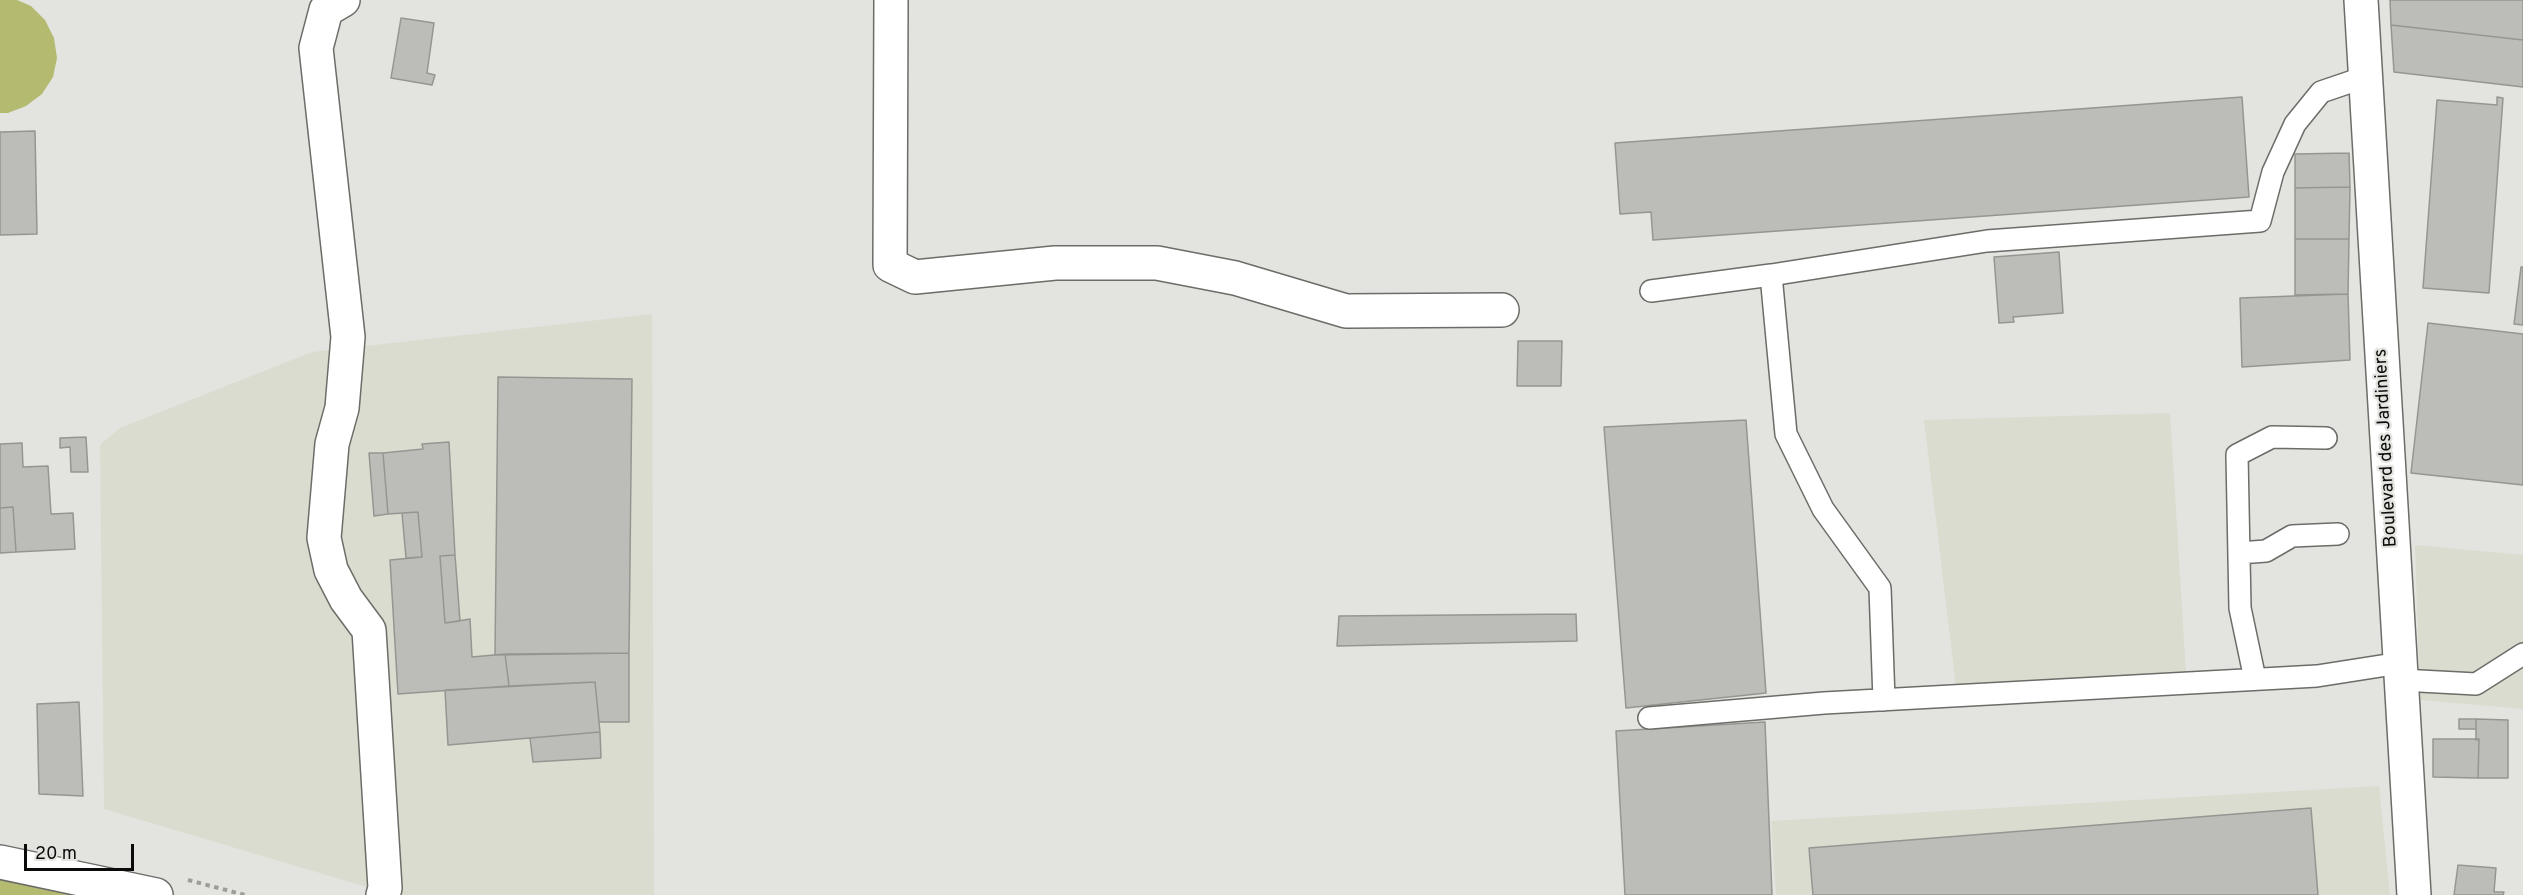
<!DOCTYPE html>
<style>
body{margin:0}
#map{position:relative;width:2523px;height:895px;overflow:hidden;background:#e3e4df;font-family:Overpass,sans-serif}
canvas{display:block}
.scale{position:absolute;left:24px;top:844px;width:110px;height:27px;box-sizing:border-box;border:3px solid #0b0b0a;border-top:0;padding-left:8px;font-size:18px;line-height:21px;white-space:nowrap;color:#0b0b0a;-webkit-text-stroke:4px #e3e4df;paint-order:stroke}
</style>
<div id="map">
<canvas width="2523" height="895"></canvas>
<div class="scale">20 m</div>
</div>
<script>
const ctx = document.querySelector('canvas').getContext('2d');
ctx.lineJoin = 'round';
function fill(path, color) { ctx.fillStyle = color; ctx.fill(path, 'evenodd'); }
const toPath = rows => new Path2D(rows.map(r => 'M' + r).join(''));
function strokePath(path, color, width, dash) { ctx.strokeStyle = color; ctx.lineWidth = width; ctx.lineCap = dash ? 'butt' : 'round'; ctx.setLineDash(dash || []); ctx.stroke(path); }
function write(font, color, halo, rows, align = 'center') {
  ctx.font = font + ' Overpass,sans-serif'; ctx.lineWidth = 4.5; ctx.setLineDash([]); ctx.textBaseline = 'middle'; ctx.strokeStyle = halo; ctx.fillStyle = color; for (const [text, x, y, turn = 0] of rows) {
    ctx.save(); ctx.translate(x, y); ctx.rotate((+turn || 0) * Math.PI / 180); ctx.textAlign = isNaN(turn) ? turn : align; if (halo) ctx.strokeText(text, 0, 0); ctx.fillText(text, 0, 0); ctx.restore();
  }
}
fill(toPath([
 [652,314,654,895,394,895,104,809,100,445,120,428,312,352],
 [2170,413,2186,673,1956,687,1924,420],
 [2415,545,2523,555,2523,709,2420,700],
 [2379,786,2390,895,1776,895,1771,821]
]), '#dadccf');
fill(toPath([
 [0,0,17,0,31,6,45,20,54,38,57,58,53,77,42,94,26,106,8,113,0,113],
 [0,879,80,895,0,895]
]), '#b4bb70');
const building = toPath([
 [2390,0,2523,0,2523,40,2391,25,2390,0],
 [401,18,434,23,427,73,435,75,432,85,391,78,401,18],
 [2391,25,2523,40,2523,87,2394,72,2391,25],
 [2242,97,2249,197,1653,240,1651,212,1620,214,1615,143,2242,97],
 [2497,97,2503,98,2489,293,2423,288,2437,100,2497,105,2497,97],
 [35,131,37,234,0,235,0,132,35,131],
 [2349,153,2350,187,2295,188,2295,154,2349,153],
 [2350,187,2349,239,2295,239,2295,188,2350,187],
 [2295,239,2349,239,2348,294,2295,295,2295,239],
 [2059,252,2063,313,2013,317,2014,322,1999,323,1994,257,2059,252],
 [2521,267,2523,267,2523,325,2514,324,2521,267],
 [2348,294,2350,360,2242,367,2240,298,2348,294],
 [2428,323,2523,334,2523,485,2411,473,2428,323],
 [1518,341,1562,341,1561,386,1517,386,1518,341],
 [498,377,632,379,629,653,495,655,498,377],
 [1746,420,1766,693,1626,708,1604,427,1746,420],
 [86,437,88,472,71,472,70,447,60,448,60,438,86,437],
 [449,442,455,555,440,556,445,623,470,619,472,657,505,654,509,686,398,694,390,560,422,557,418,512,388,514,383,453,423,449,422,444,449,442],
 [22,443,23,467,48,466,51,514,73,513,75,549,16,552,13,507,0,508,0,444,22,443],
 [369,453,383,453,388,514,374,516,369,453],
 [13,507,16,552,0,553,0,508,13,507],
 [418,512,422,557,406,558,402,513,418,512],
 [455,555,460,621,445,623,440,556,455,555],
 [1576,614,1577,641,1337,646,1339,616,1576,614],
 [629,653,629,722,599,722,595,682,509,686,505,654,629,653],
 [595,682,600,732,448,745,445,690,595,682],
 [79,702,83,796,39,794,37,704,79,702],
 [2459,719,2476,719,2476,729,2459,729,2459,719],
 [2476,719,2508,720,2508,778,2478,778,2479,739,2476,740,2476,719],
 [1765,722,1772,895,1625,895,1616,731,1765,722],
 [600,732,601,758,533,762,530,738,600,732],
 [2433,739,2479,739,2478,778,2433,777,2433,739],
 [2311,808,2318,895,1813,895,1809,848,2311,808],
 [2458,865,2496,868,2494,892,2504,892,2503,895,2454,895,2458,865]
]);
fill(building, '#bcbdb8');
strokePath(building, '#959691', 1.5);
const service = toPath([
 [1771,275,1786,434,1823,509,1880,588,1884,700],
 [1651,291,1771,275,1987,241,2260,221,2273,172,2295,124,2321,92,2365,77],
 [2239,553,2266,551,2292,536,2338,534],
 [2255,679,2240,608,2237,455,2272,437,2326,438],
 [2401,680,2476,684,2523,654],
 [1649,718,1824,703,2317,676,2400,663]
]);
const minor = toPath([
 [343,0,326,10,316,48,348,337,342,408,332,444,324,538,331,570,346,599,369,630,385,888,383,895],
 [891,0,890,265,915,277,1055,263,1157,263,1235,278,1346,311,1502,310],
 [2361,0,2414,895]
]);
const secondary = toPath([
 [0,862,156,895]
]);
strokePath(service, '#6c6c68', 24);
strokePath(minor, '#6c6c68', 36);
strokePath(secondary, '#6c6c68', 36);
strokePath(toPath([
 [188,880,245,895]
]), '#9d9e9a', 4, [4.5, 4.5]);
strokePath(service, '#fff', 21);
strokePath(minor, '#fff', 33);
strokePath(secondary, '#fff', 33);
write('18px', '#0b0b0a', '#e3e4df', [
 ["Boulevard des Jardiniers",2387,448,-93]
]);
</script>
